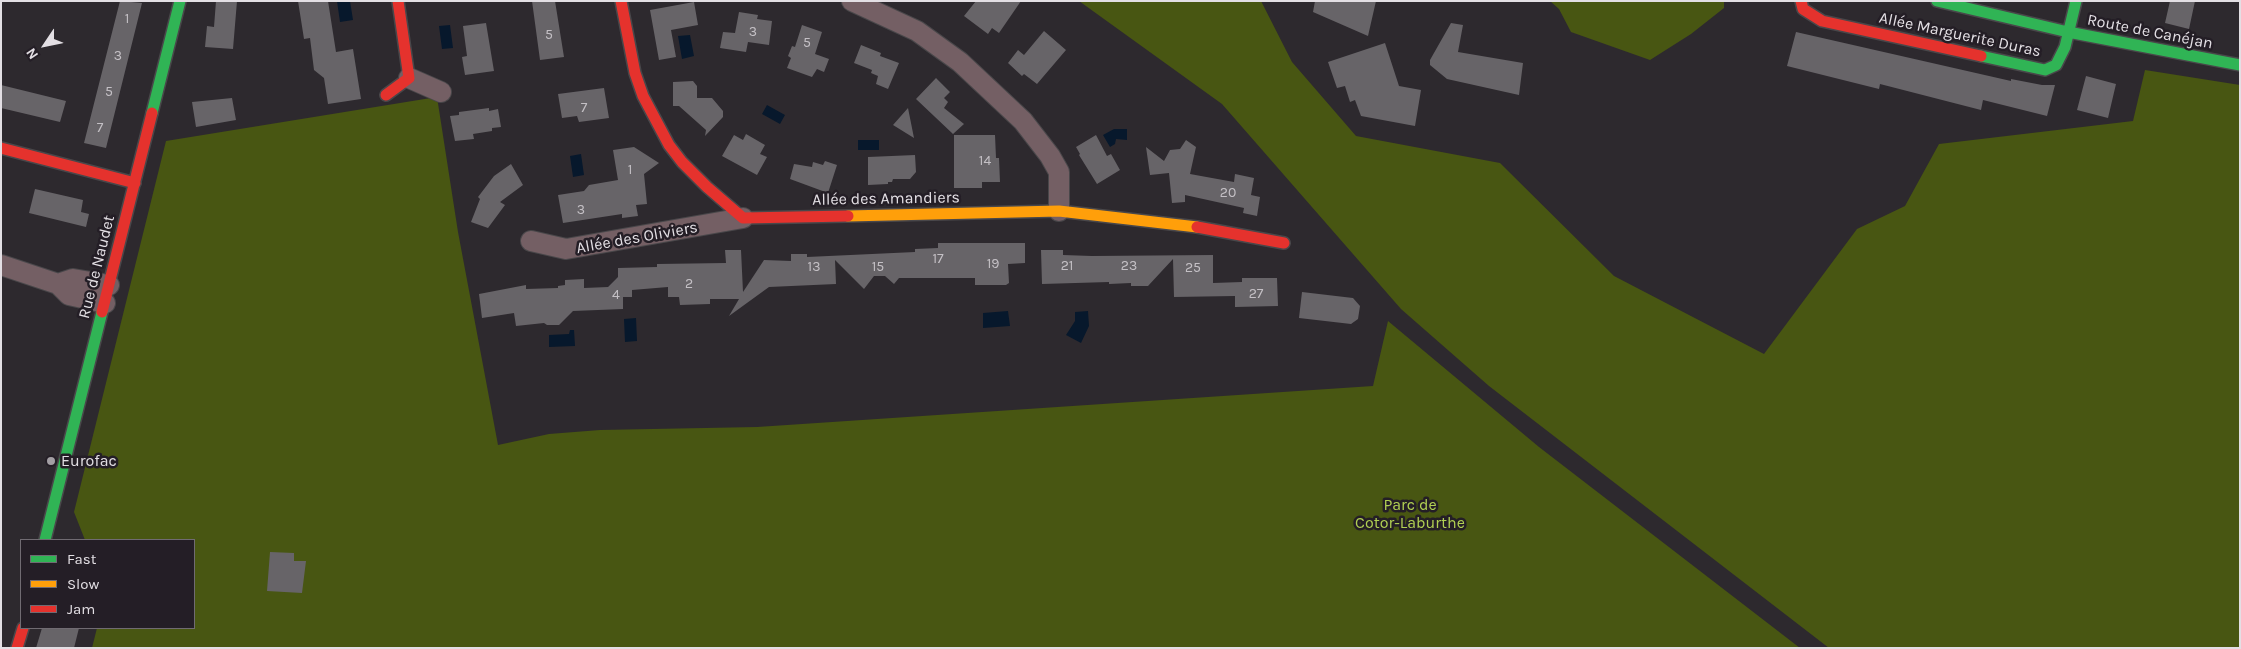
<!DOCTYPE html>
<meta charset="utf-8">
<style>
body{margin:0}
#map{position:relative;width:2241px;height:649px;overflow:hidden;background:#2d292e;font-family:Karla,sans-serif}
canvas{display:block}
.frame{position:absolute;inset:0;border:2px solid #e3dfe4;pointer-events:none}
.legend{position:absolute;left:20px;top:539px;width:175px;height:90px;box-sizing:border-box;background:#241e26;border:1px solid #706b72;margin:0;padding:6px 9px;list-style:none;font-size:15px;color:#e3dfe4}
.legend li{display:flex;align-items:center;gap:10px;height:25px}
.legend b{width:25px;border:1px solid #706b72}
.north{position:absolute;left:20px;top:20px;width:50px;height:50px;-webkit-text-stroke:4px #241e26;paint-order:stroke;rotate:236deg;font-size:14px;font-weight:700;line-height:20px;text-align:center;color:#e3dfe4}
.north::after{content:'';display:block;margin:auto;width:18px;height:22px;background:#e3dfe4;clip-path:polygon(50% 0,100% 100%,50% 72%,0 100%)}
</style>
<div id="map">
<canvas width="2241" height="649"></canvas>
<div class="frame"></div>
<ul class="legend">
<li><b style="height:6px;background:#30b455"></b>Fast</li>
<li><b style="height:6px;background:#ff9f0a"></b>Slow</li>
<li><b style="height:6px;background:#e5322d"></b>Jam</li>
</ul>
<div class="north">N</div>
</div>
<script>
const ctx = document.querySelector('canvas').getContext('2d');
ctx.lineJoin = 'round';
function fill(path, color) { ctx.fillStyle = color; ctx.fill(path, 'evenodd'); }
const toPath = rows => new Path2D(rows.map(r => 'M' + r).join(''));
function strokePath(path, color, width, dash) { ctx.strokeStyle = color; ctx.lineWidth = width; ctx.lineCap = dash ? 'butt' : 'round'; ctx.setLineDash(dash || []); ctx.stroke(path); }
function write(font, color, halo, rows, align = 'center') {
  ctx.font = font + ' Karla,sans-serif'; ctx.lineWidth = 5; ctx.setLineDash([]); ctx.textBaseline = 'middle'; ctx.strokeStyle = halo; ctx.fillStyle = color; for (const [text, x, y, turn = 0] of rows) {
    ctx.save(); ctx.translate(x, y); ctx.rotate((+turn || 0) * Math.PI / 180); ctx.textAlign = isNaN(turn) ? turn : align; if (halo) ctx.strokeText(text, 0, 0); ctx.fillText(text, 0, 0); ctx.restore();
  }
}
fill(toPath([
 [1079,1,1261,1,1292,62,1356,136,1500,163,1614,276,1764,354,1857,229,1905,206,1939,144,2133,121,2145,70,2240,85,2240,648,1829,648,1489,386,1401,309,1222,104],
 [1550,1,1724,1,1724,8,1691,34,1650,60,1571,32,1559,9],
 [437,97,458,232,498,445,549,434,600,430,757,427,1373,386,1388,321,1539,447,1800,648,92,648,97,628,194,628,194,540,85,540,74,512,166,141]
]), '#485612');
fill(toPath([
 [337,1,350,1,353,20,340,22],
 [450,25,453,48,442,49,439,26],
 [690,35,694,56,682,59,678,36],
 [767,105,785,115,780,124,762,114],
 [1114,129,1127,129,1127,140,1116,139,1115,144,1110,147,1103,135],
 [858,140,879,140,879,150,858,150],
 [581,154,584,175,573,177,570,156],
 [1008,311,1010,326,983,328,983,313],
 [1088,311,1089,326,1081,343,1066,335,1075,321,1075,312],
 [636,318,637,341,625,342,624,319],
 [570,330,574,330,575,346,549,347,549,335,569,334]
]), '#07182c');
fill(toPath([
 [120,1,142,3,106,148,84,143],
 [216,1,237,1,233,49,205,47,207,26,214,27],
 [298,1,328,1,336,52,353,49,361,99,328,104,324,78,314,70,310,38,304,39],
 [532,1,555,1,564,57,540,60],
 [976,1,1021,1,999,33,992,28,988,34,964,16],
 [1315,1,1376,1,1368,36,1313,12],
 [2170,1,2195,1,2189,29,2165,23],
 [694,2,698,25,671,30,676,57,659,60,650,10],
 [739,12,758,15,757,19,772,21,769,45,748,42,746,52,720,48,723,32,735,33],
 [486,23,494,71,465,75,462,57,467,56,463,26],
 [1451,23,1463,25,1458,52,1523,63,1519,95,1447,79,1430,65,1430,60],
 [802,25,822,32,815,54,829,59,824,72,817,69,812,77,787,68,791,58,788,56,792,46,795,47],
 [1044,31,1066,50,1037,84,1024,74,1022,76,1008,63,1018,50,1024,55],
 [1796,32,2011,81,2011,79,2042,85,2055,85,2047,116,1983,100,1981,110,1880,84,1879,89,1787,66],
 [1385,43,1399,86,1421,90,1415,126,1361,116,1355,100,1350,102,1345,86,1337,88,1328,62],
 [861,45,881,53,880,56,899,63,888,89,876,84,878,76,871,73,872,70,854,63],
 [2086,76,2116,84,2108,118,2077,110],
 [936,78,950,92,944,98,948,102,944,108,964,124,953,134,916,99],
 [693,81,697,86,697,98,712,98,723,111,723,117,705,136,706,130,679,106,673,106,673,82],
 [1,85,66,101,60,122,1,108],
 [604,88,609,118,579,122,577,116,562,118,558,94],
 [232,98,236,120,196,127,192,102],
 [489,108,489,111,498,109,501,127,492,128,492,131,473,134,474,139,455,141,450,116,459,115,459,112],
 [908,108,914,138,893,125],
 [746,134,765,145,760,154,767,157,757,175,722,156,734,135,743,140],
 [954,135,995,135,996,158,999,158,1000,182,982,182,982,188,954,188],
 [1096,135,1107,156,1111,154,1120,170,1097,184,1079,155,1080,154,1076,147],
 [1186,140,1196,147,1190,174,1234,182,1235,174,1254,178,1251,195,1260,197,1257,216,1243,213,1244,208,1185,195,1185,202,1172,203,1169,173,1150,175,1146,147,1164,161,1170,150,1180,149],
 [634,147,659,163,644,174,647,204,636,205,638,216,622,218,622,214,563,223,558,195,584,191,589,185,618,180,613,150],
 [915,155,916,172,910,179,893,179,892,182,888,182,888,184,868,185,868,157],
 [825,161,837,165,828,193,790,179,794,164,812,167,813,162,823,165],
 [511,164,523,185,500,202,505,205,488,228,471,222,480,199,478,197,494,176],
 [35,189,83,200,81,212,89,214,86,227,29,213],
 [938,243,1025,243,1025,263,1008,264,1009,283,1006,285,975,285,975,278,899,278,894,284,885,276,874,276,864,289,835,260,836,284,769,287,729,316,739,299,710,299,710,304,680,305,679,297,668,297,668,287,632,290,632,297,623,297,623,309,573,311,559,325,547,325,544,323,516,326,514,313,482,318,479,294,526,285,526,289,558,288,558,286,565,285,565,280,584,279,584,288,608,287,618,277,618,268,657,267,657,264,726,263,725,250,741,250,743,292,764,260,791,261,791,254,807,254,807,257,915,252,915,249,938,248],
 [1041,250,1063,250,1063,255,1092,256,1213,255,1213,283,1242,282,1242,278,1277,278,1278,306,1235,307,1235,296,1174,297,1173,259,1148,286,1131,286,1131,283,1109,284,1109,282,1042,284],
 [1302,292,1353,298,1360,306,1358,319,1351,324,1299,318],
 [270,552,294,553,294,561,306,561,302,593,267,591],
 [42,628,79,628,74,648,36,648]
]), '#676468');
const street = toPath([
 [852,1,917,31,960,62,1023,121,1050,156,1059,172,1059,211],
 [409,78,441,92],
 [531,241,566,249,743,218],
 [1,265,58,284,69,295,105,303],
 [58,284,73,279,109,285]
]);
const fast = toPath([
 [1937,1,2068,32,2240,65],
 [1981,56,2045,70,2056,65,2065,47,2076,1],
 [152,113,180,1],
 [45,540,102,312]
]);
const slow = toPath([
 [848,216,1059,211,1197,227]
]);
const jam = toPath([
 [621,1,635,73,643,96,669,145,682,162,707,187,743,218,848,216],
 [1801,1,1803,9,1822,21,1981,56],
 [386,95,409,78,398,1],
 [1,148,135,183],
 [1197,227,1284,243],
 [102,312,152,113],
 [17,648,23,628]
]);
strokePath(street, '#49474a', 22);
strokePath(fast, '#49474a', 14);
strokePath(slow, '#49474a', 14);
strokePath(jam, '#49474a', 14);
strokePath(street, '#745f64', 20);
strokePath(fast, '#30b455', 11);
strokePath(slow, '#ff9f0a', 11);
strokePath(jam, '#e5322d', 11);
for (const [x, y, r, color] of [
 [51,461,5,"#a39fa4"]
]) { const dot = new Path2D(); dot.arc(x, y, r, 0, 2 * Math.PI); ctx.fillStyle = color; ctx.fill(dot); strokePath(dot, '#241e26', 2); }
write('14px', '#c4c0c5', null, [
 ["1",127,19],
 ["3",753,32],
 ["5",549,35],
 ["5",807,43],
 ["3",118,56],
 ["5",109,92],
 ["7",584,108],
 ["7",100,128],
 ["14",985,161],
 ["1",630,170],
 ["20",1228,193],
 ["3",581,210],
 ["17",938,259],
 ["19",993,264],
 ["21",1067,266],
 ["23",1129,266],
 ["13",814,267],
 ["15",878,267],
 ["25",1193,268],
 ["2",689,284],
 ["27",1256,294],
 ["4",616,295]
]);
write('16px', '#e3dfe4', '#241e26', [
 ["Route de Canéjan",2150,32,11],
 ["Allée Marguerite Duras",1960,35,12],
 ["Allée des Amandiers",886,199,-1],
 ["Allée des Oliviers",637,238,-10],
 ["Rue de Naudet",97,267,-76]
]);
write('16px', '#e3dfe4', '#241e26', [
 ["Eurofac",61,461]
], 'left');
write('16px', '#b1d052', '#241e26', [
 ["Parc de",1410,505],
 ["Cotor-Laburthe",1410,523]
]);
</script>
